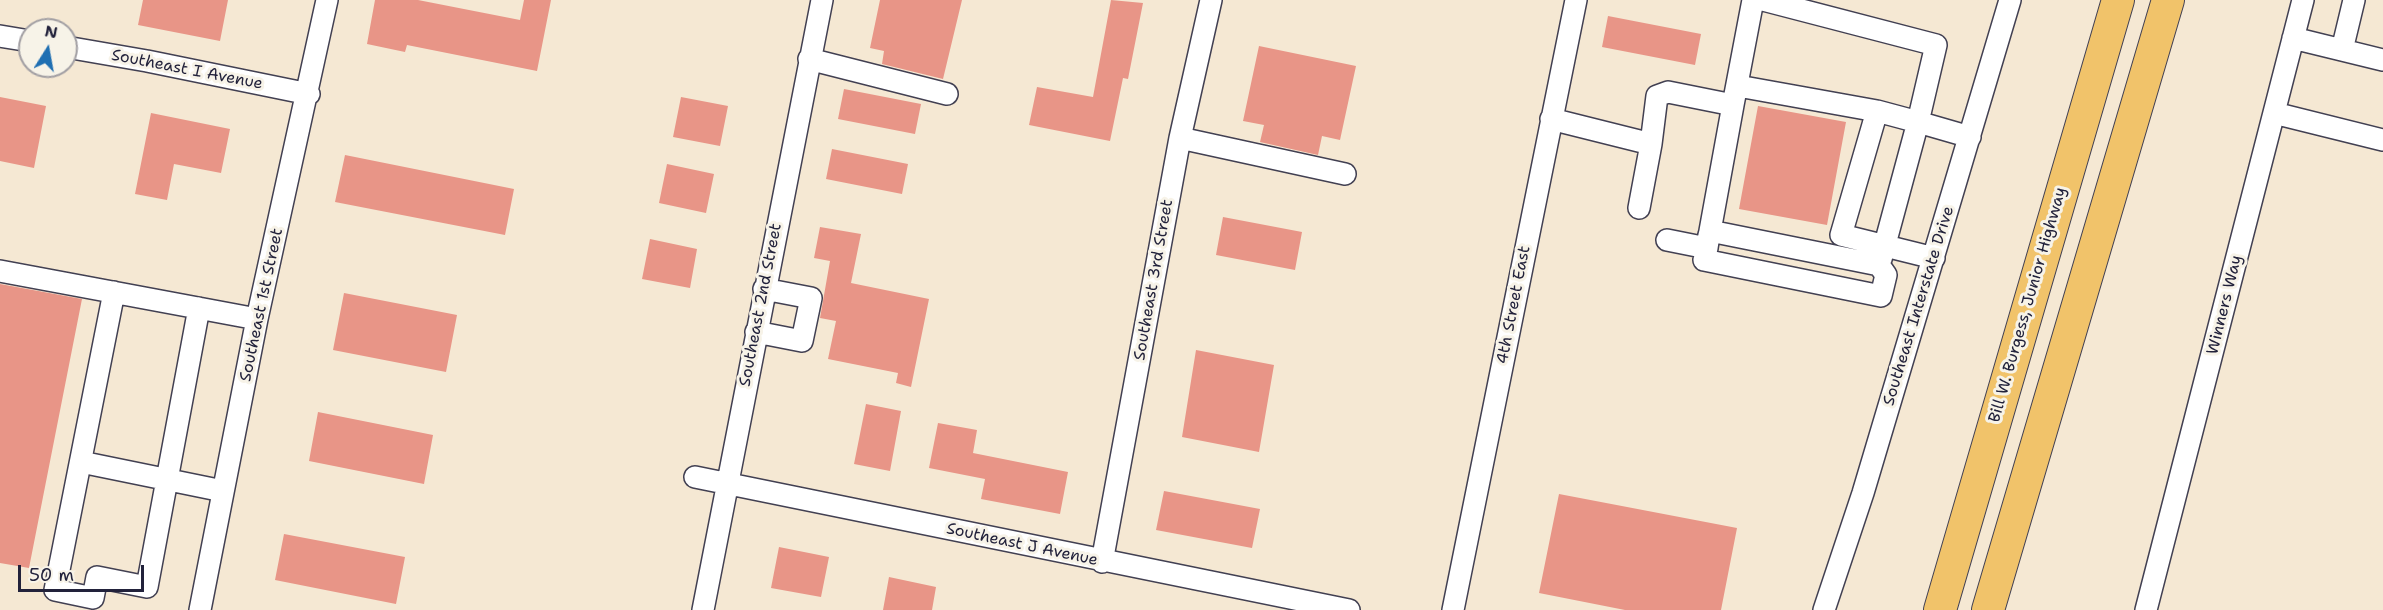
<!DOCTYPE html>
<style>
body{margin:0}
#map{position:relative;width:2383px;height:610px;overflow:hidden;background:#f5e8d3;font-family:"Shantell Sans",sans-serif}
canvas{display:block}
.north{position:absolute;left:18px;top:18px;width:60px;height:60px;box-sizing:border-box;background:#f7f3e8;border:2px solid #a29fa3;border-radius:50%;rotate:11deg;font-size:16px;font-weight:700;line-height:24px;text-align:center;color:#22223b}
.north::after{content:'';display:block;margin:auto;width:21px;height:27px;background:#1f6fb2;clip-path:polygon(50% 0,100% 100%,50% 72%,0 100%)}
.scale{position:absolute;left:18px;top:565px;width:126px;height:27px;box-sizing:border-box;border:3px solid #22223b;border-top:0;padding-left:8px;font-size:18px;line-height:21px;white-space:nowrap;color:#22223b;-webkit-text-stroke:4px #f7f3e8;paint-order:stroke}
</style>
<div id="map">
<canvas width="2383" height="610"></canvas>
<div class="north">N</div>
<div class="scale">50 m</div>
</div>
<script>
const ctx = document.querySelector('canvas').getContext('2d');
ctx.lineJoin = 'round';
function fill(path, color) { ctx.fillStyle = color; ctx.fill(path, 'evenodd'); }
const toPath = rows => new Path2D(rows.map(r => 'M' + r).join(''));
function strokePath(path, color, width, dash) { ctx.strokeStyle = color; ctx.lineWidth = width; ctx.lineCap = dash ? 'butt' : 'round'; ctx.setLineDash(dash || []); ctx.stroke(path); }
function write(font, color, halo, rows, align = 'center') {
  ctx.font = font + ' "Shantell Sans",sans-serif'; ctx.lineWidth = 6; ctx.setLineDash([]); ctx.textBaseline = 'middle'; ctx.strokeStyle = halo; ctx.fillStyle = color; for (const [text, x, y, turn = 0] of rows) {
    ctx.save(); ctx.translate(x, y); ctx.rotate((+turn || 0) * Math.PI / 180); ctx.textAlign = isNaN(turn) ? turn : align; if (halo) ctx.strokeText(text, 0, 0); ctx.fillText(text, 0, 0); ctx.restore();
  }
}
fill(toPath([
 [143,0,228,0,220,41,138,25],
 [375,0,418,0,520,20,524,0,551,0,537,71,407,45,405,52,367,44],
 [880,0,962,0,943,79,882,64,884,51,870,48],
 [1111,0,1143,3,1128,79,1123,78,1110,141,1029,125,1037,87,1093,97],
 [1608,16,1701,34,1695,65,1602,47],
 [1259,46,1356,66,1340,140,1322,136,1318,155,1260,142,1264,125,1243,121],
 [844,89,921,104,915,134,838,119],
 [0,97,46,106,34,168,0,161],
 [681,97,728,106,720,146,673,137],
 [1758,106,1846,122,1827,225,1739,209],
 [151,113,230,129,221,173,174,164,167,200,135,194],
 [832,149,908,164,902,194,826,179],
 [345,155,514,189,505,235,335,202],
 [667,164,714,174,706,213,659,203],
 [1223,217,1302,232,1295,270,1216,255],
 [820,227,861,234,851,283,929,299,911,387,896,383,898,373,828,359,836,321,820,318,830,261,814,258],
 [650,239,697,249,690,288,642,279],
 [0,284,82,299,29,568,0,563],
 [344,293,457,315,446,372,333,350],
 [1196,350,1274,365,1259,452,1182,437],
 [866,404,901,411,890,471,854,464],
 [318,412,433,435,424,484,309,461],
 [938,423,977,430,973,453,1068,472,1060,514,981,499,985,479,929,468],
 [1164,491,1260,509,1252,548,1156,530],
 [1559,494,1737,528,1721,610,1625,610,1539,593],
 [284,534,405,557,396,604,275,580],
 [779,547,829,557,821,597,771,588],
 [889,577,936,587,932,610,883,610]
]), '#e89587');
const minor = toPath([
 [1763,0,1936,45,1918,122,1877,111,1841,235,1934,258],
 [0,36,30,41],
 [2293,38,2383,60],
 [66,47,147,61,309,94],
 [2342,50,2354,0],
 [809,59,947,94],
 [1738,86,1877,111],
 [2274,113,2383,140],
 [1551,119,1651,144,1639,208],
 [1180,138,1345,174],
 [1651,144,1657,96,1668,92,1733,105,1753,0],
 [1667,240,1707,248,1709,235],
 [1707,248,1704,260,1881,296,1886,275,1879,265,1710,231,1733,105],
 [1881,259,1918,122,1970,137],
 [0,271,257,319],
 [114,292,55,590,93,598,97,577,147,587,199,308],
 [756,332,802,341,811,298,764,289],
 [81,462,223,491],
 [695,477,1349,610],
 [1102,562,1180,138,1211,0],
 [200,610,257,319,327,0],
 [703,610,822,0],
 [1453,610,1576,0],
 [1824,610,1863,493,2010,0],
 [2146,610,2303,0]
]);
const highway = toPath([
 [1940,610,2118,0],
 [1988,610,2168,0]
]);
strokePath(minor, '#424052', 24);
strokePath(highway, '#424052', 34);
strokePath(minor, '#fff', 21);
strokePath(highway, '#f1c36a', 32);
write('16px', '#22223b', '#f7f3e8', [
 ["Southeast I Avenue",187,70,11],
 ["Southeast 3rd Street",1154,280,-80],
 ["Southeast 1st Street",262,305,-78],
 ["Southeast 2nd Street",761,305,-79],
 ["4th Street East",1514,305,-79],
 ["Bill W. Burgess, Junior Highway",2028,305,-74],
 ["Winners Way",2225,305,-76],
 ["Southeast Interstate Drive",1919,306,-73],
 ["Southeast J Avenue",1022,545,12]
]);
</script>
